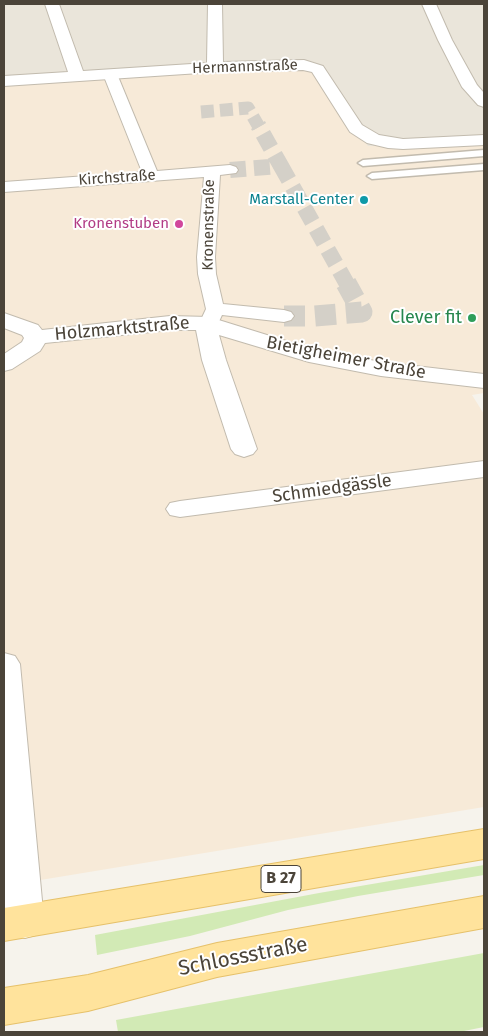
<!DOCTYPE html>
<meta charset="utf-8">
<style>
body{margin:0}
#map{position:relative;width:488px;height:1036px;overflow:hidden;background:#f6f3ec;font-family:"Fira Sans",sans-serif}
canvas{display:block}
.frame{position:absolute;inset:0;border:5px solid #4b4439;pointer-events:none}
</style>
<div id="map">
<canvas width="488" height="1036"></canvas>
<div class="frame"></div>
</div>
<script>
const ctx = document.querySelector('canvas').getContext('2d');
ctx.lineJoin = 'round';
function fill(path, color) { ctx.fillStyle = color; ctx.fill(path, 'evenodd'); }
const toPath = rows => new Path2D(rows.map(r => 'M' + r).join(''));
function strokePath(path, color, width, dash) { ctx.strokeStyle = color; ctx.lineWidth = width; ctx.lineCap = dash ? 'butt' : 'round'; ctx.setLineDash(dash || []); ctx.stroke(path); }
function write(font, color, halo, rows, align = 'center') {
  ctx.font = font + ' "Fira Sans",sans-serif'; ctx.lineWidth = 4; ctx.setLineDash([]); ctx.textBaseline = 'middle'; ctx.strokeStyle = halo; ctx.fillStyle = color; for (const [text, x, y, turn = 0] of rows) {
    ctx.save(); ctx.translate(x, y); ctx.rotate((+turn || 0) * Math.PI / 180); ctx.textAlign = isNaN(turn) ? turn : align; if (halo) ctx.strokeText(text, 0, 0); ctx.fillText(text, 0, 0); ctx.restore();
  }
}
fill(toPath([
 [4,4,484,4,484,145,367,146,313,70,221,67,4,84]
]), '#eae5da');
fill(toPath([
 [221,67,313,70,368,146,484,145,484,393,472,395,484,414,484,807,4,886,4,84]
]), '#f7ead8');
fill(toPath([
 [484,865,484,875,358,896,288,910,190,936,97,955,95,935,319,893],
 [484,953,484,1027,459,1032,118,1032,116,1020]
]), '#d2eab5');
strokePath(toPath([
 [201,112,248,108,259,127]
]), '#d4d0c8', 13, [13, 6]);
strokePath(toPath([
 [281,166,347,284],
 [230,170,281,166,258,125]
]), '#d4d0c8', 16, [16, 8]);
strokePath(toPath([
 [284,316,314,316,362,312,346,283]
]), '#d4d0c8', 21, [21, 10]);
const service = toPath([
 [484,150,484,156,363,166,358,163,363,160,484,150],
 [484,164,484,170,372,179,367,176,372,173,484,164]
]);
const pedestrian = toPath([
 [110,70,117,74,157,171,230,165,236,167,238,170,236,173,220,175,215,257,216,274,223,304,284,310,291,312,294,316,291,320,284,322,222,315,216,328,209,330,202,328,199,324,206,309,198,274,197,257,204,177,4,192,4,182,142,172,103,74,110,70]
]);
const minor = toPath([
 [45,4,59,4,83,71,207,63,208,4,222,4,223,62,304,60,323,66,362,125,379,135,403,139,484,135,484,145,403,149,388,148,367,143,350,132,312,72,303,70,215,72,4,86,4,76,68,72,45,4],
 [422,4,436,4,452,40,477,85,484,93,484,107,478,105,462,87,438,40,422,4],
 [4,313,38,325,42,330,170,316,209,317,312,349,381,362,484,374,484,388,381,376,309,362,219,335,226,360,257,449,253,454,244,457,235,454,231,449,202,360,196,330,170,330,45,343,40,351,12,369,4,371,4,354,22,342,24,338,22,335,4,328,4,313],
 [484,461,484,477,180,517,170,515,166,509,170,503,180,501,484,461],
 [4,653,15,656,20,664,44,922,39,934,25,938,11,934,6,922,4,892,4,653]
]);
const primary = toPath([
 [484,829,484,859,4,941,4,908,484,829],
 [484,896,484,928,217,977,88,1011,4,1025,4,988,88,975,217,943,484,896]
]);
strokePath(service, '#c2bbae', 3);
strokePath(pedestrian, '#c2bbae', 2);
strokePath(minor, '#c2bbae', 2);
strokePath(primary, '#e6c16a', 2);
fill(service, '#fff');
fill(pedestrian, '#fff');
fill(minor, '#fff');
fill(primary, '#ffe39c');
for (const [x, y, r, color] of [
 [364,200,5,"#0f9aa8"],
 [179,224,5,"#d1479c"],
 [472,318,5,"#2e9e5b"]
]) { const dot = new Path2D(); dot.arc(x, y, r, 0, 2 * Math.PI); ctx.fillStyle = color; ctx.fill(dot); strokePath(dot, '#fff', 2); }
write('15px', '#4b4439', '#fff', [
 ["Hermannstraße",245,67,-2],
 ["Kirchstraße",117,178,-4],
 ["Kronenstraße",209,225,-89]
]);
write('15px', '#0d838f', '#fff', [
 ["Marstall-Center",354,200]
], 'right');
write('15px', '#b23c85', '#fff', [
 ["Kronenstuben",169,224]
], 'right');
for (const [x, y, w] of [
 [281,879,40]
]) { const box = new Path2D(); box.roundRect(x - w / 2, y - 13.5, w, 27, 4); ctx.fillStyle = '#fff'; ctx.fill(box); strokePath(box, '#4b4439', 1); }
write('bold 16px', '#4b4439', null, [
 ["B 27",281,879]
]);
write('18px', '#27864d', '#fff', [
 ["Clever fit",462,318]
], 'right');
write('18px', '#4b4439', '#fff', [
 ["Holzmarktstraße",122,329,-5],
 ["Bietigheimer Straße",346,358,11],
 ["Schmiedgässle",332,489,-8]
]);
write('21px', '#4b4439', '#fff', [
 ["Schlossstraße",243,957,-11]
]);
</script>
